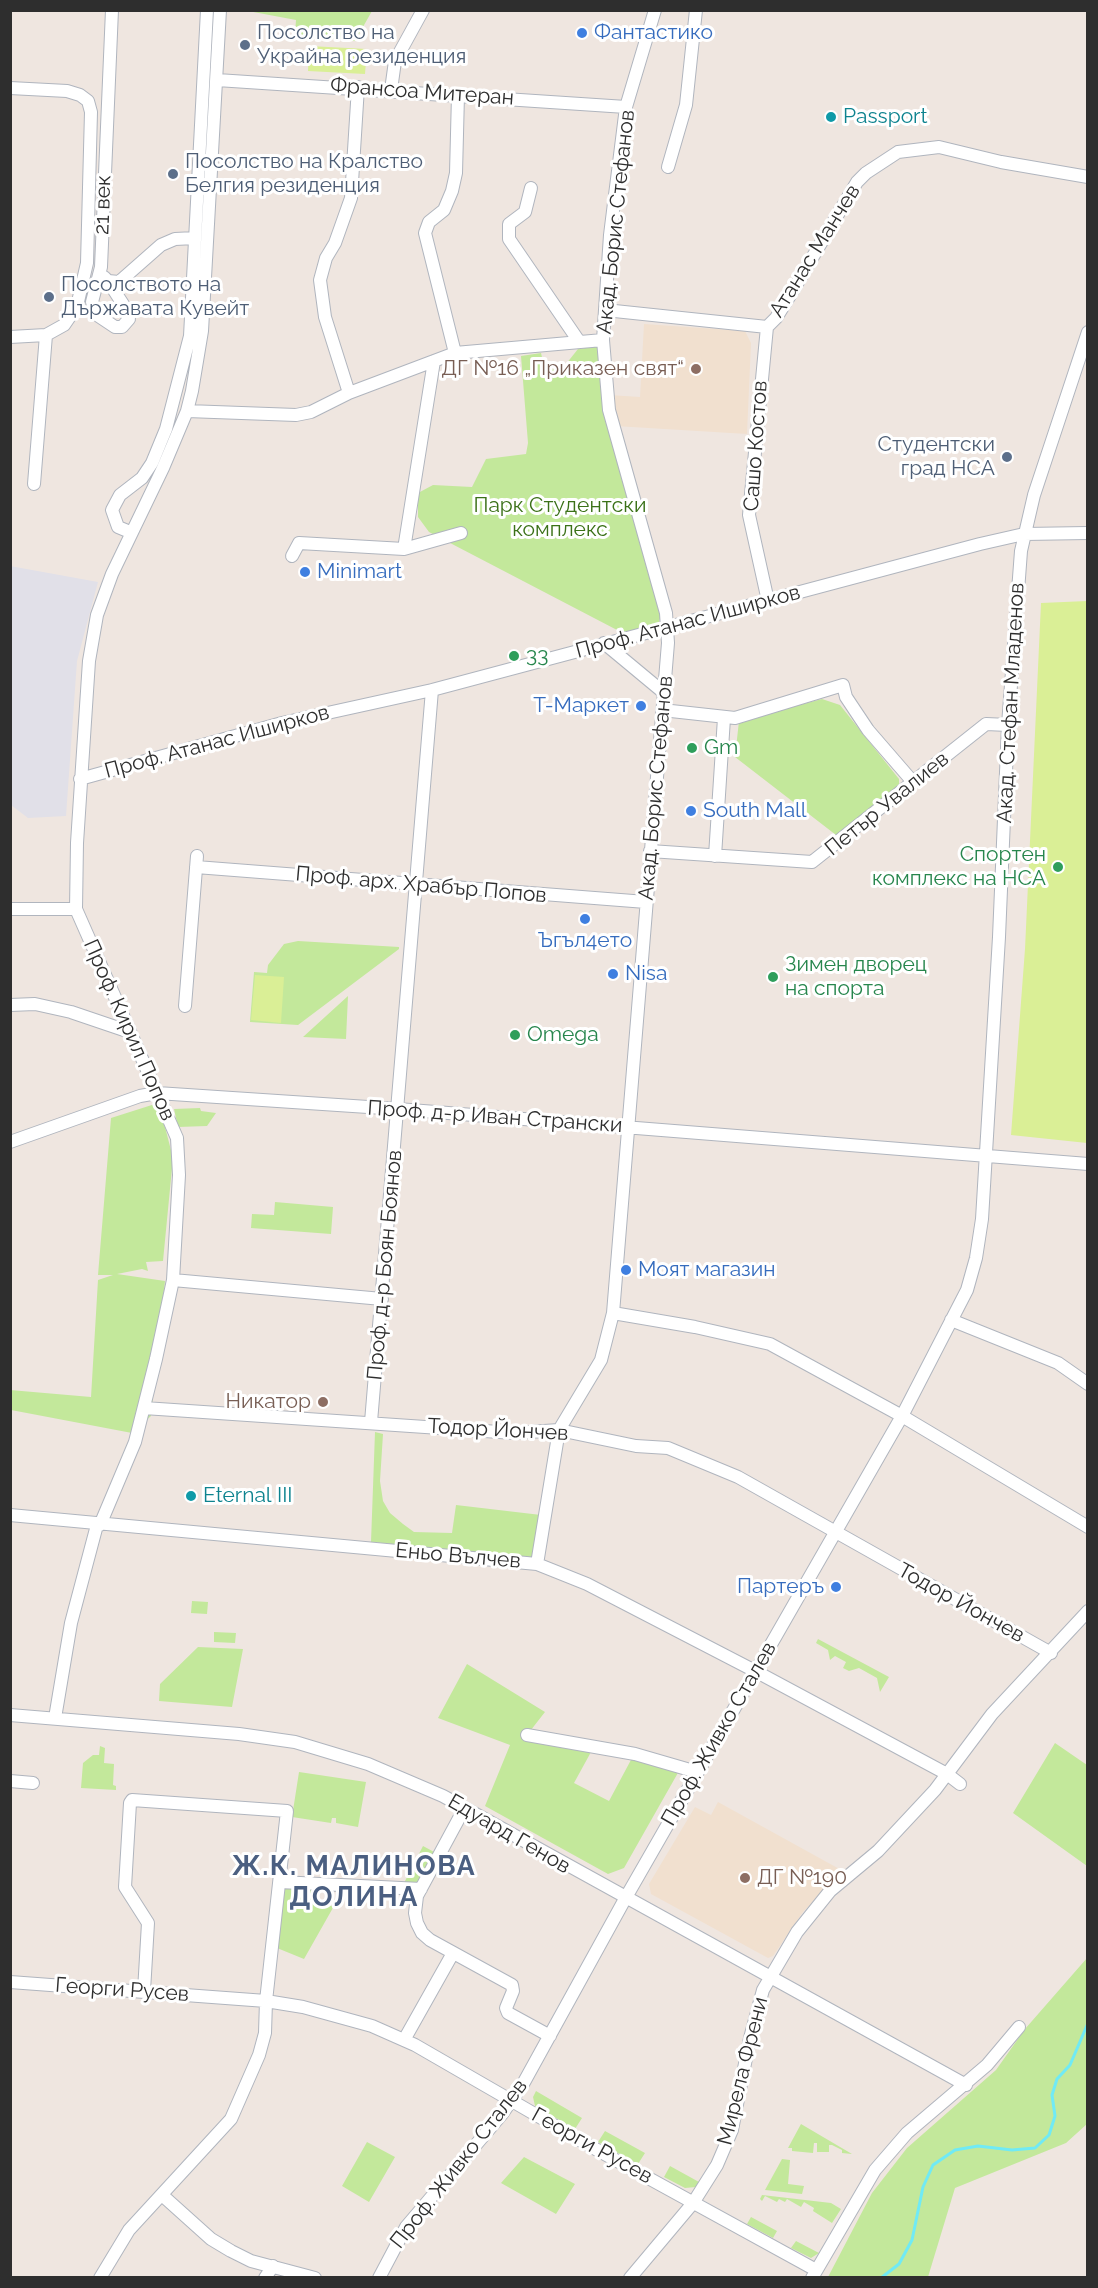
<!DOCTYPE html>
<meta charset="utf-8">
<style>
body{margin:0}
#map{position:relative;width:1098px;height:2288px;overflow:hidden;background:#efe6e0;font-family:Raleway,sans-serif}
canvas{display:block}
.frame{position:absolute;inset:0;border:12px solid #2e2e2e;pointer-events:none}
</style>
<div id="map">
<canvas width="1098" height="2288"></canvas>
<div class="frame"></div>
</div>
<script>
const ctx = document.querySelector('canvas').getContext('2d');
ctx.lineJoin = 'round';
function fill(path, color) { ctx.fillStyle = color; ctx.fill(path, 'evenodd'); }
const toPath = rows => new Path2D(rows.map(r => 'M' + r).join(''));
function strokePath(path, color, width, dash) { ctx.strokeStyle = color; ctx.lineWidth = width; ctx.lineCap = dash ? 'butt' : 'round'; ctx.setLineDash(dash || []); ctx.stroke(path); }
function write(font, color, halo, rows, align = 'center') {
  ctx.font = font + ' Raleway,sans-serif'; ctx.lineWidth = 6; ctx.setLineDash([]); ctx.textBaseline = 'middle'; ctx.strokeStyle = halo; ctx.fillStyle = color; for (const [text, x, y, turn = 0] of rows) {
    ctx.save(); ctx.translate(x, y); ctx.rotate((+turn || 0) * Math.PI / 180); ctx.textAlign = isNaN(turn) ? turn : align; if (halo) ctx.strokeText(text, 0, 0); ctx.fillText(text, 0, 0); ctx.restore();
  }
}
fill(toPath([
 [10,566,98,582,77,661,66,816,28,818,11,805]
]), '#e1e0e8');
fill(toPath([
 [644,324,745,331,751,343,747,434,615,426,609,395,640,397],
 [718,1802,843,1871,803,1912,773,1956,768,1958,651,1894,649,1884,695,1807,711,1815]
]), '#f1e0cf');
fill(toPath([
 [248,11,372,11,355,41,295,34,296,20],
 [600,346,615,448,661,615,658,625,621,639,617,630,429,532,418,517,418,493,433,485,472,487,486,459,526,454,528,443,521,356,541,353,545,370,562,369,578,349],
 [822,699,840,705,899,779,899,785,836,835,735,757,739,721],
 [298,941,399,947,399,949,298,1025,250,1022,254,972,267,973,268,965,284,944],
 [348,996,346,1039,303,1037],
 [155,1104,165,1127,173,1158,163,1261,146,1262,148,1271,142,1269,117,1274,165,1281,151,1416,132,1433,11,1410,10,1390,91,1397,98,1280,113,1275,98,1275,111,1118],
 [200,1108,201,1111,216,1113,207,1126,178,1127,174,1109],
 [275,1202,333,1207,331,1234,251,1228,252,1214,274,1215],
 [375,1432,383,1434,380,1481,383,1501,390,1513,403,1524,414,1532,452,1533,456,1505,541,1515,534,1558,371,1542],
 [192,1601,208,1602,207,1614,191,1613],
 [214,1632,236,1633,235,1643,214,1642],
 [818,1639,889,1677,880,1692,877,1678,859,1668,849,1671,843,1668,846,1662,835,1656,830,1660,828,1650,816,1643],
 [198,1647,243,1649,232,1707,159,1701,160,1684],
 [467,1664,545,1712,527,1735,591,1752,574,1783,609,1801,632,1758,679,1771,624,1868,608,1874,485,1806,510,1745,438,1718],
 [1055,1743,1087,1765,1087,1866,1013,1813],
 [100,1746,105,1748,104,1763,114,1764,113,1785,116,1786,116,1790,81,1788,83,1763,93,1755,99,1755],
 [299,1772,366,1782,358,1827,336,1823,336,1818,332,1818,331,1823,292,1817],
 [423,1846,436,1853,422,1881,415,1884,404,1883],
 [284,1886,319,1888,319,1905,334,1906,304,1959,277,1948],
 [1087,1958,1087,2124,1066,2143,955,2188,928,2277,828,2277,872,2193,907,2148,996,2070,1025,2029],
 [536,2091,582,2118,575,2129,535,2106,533,2097],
 [801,2124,852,2154,842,2153,842,2150,832,2145,829,2145,829,2152,817,2152,817,2143,814,2143,813,2153,792,2151,792,2148,788,2148],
 [605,2131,645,2153,638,2164,598,2142],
 [367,2142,395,2157,369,2202,342,2186],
 [524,2157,575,2184,556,2214,501,2183],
 [782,2159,790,2160,788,2184,804,2186,802,2194,765,2190],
 [670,2166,699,2182,696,2187,685,2188,664,2177],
 [762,2195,831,2203,841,2209,832,2223,813,2211,814,2208,804,2202,801,2207,787,2199,785,2202,779,2199,777,2202,765,2196,762,2201,760,2199],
 [751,2217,777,2231,773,2238,747,2224],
 [796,2241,819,2253,811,2258,791,2248]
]), '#c3e89b');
fill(toPath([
 [309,46,367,49,365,74,308,71],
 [1087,601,1088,601,1087,1143,1011,1135,1025,949,1041,603],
 [255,975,284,977,281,1023,251,1020]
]), '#daef96');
strokePath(toPath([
 [881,2278,899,2264,912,2240,923,2187,933,2165,955,2150,978,2146,1012,2150,1035,2148,1049,2135,1055,2116,1052,2095,1057,2079,1070,2065,1088,2023]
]), '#70eaf5', 3);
const minor = toPath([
 [217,80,626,107],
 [10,88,67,91,80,95,88,101,91,112,87,263,77,306,64,325,46,335,10,337],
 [391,90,395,61,423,10],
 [668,167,686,105,696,10],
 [531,188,525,212,509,224,509,239,578,340],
 [104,277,108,281,119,282,161,245,175,239,195,238],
 [108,281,128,312,129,319,122,327,115,327,97,315,92,302,101,267,112,10],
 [605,310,767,327,776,318,792,292,857,182,866,173,898,152,939,147,1001,162,1088,177],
 [767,327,749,515,768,601],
 [455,353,425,233,429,222,444,210,452,191,456,173,458,95],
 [349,393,325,317,320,280,326,258,335,243,351,198,358,87],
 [187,411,296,415,311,412,349,393,455,353,603,340],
 [34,484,46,335],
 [130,532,118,527,112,510,120,495,142,478,152,463,166,429,190,336,207,10],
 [404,549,434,361],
 [292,556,299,543,404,549,461,533],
 [604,643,663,692],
 [662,710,735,718,843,685,846,697,868,730,913,782],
 [80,779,282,723,432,690,980,544,1024,534,1088,533],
 [650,851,812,862,986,724,1008,725],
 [715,856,724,718],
 [196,867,646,902],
 [10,909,76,909],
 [10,1005,35,1004,71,1012,130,1032],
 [185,1006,197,856],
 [10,1142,140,1096,157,1093,398,1109,1088,1164],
 [173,1280,382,1299],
 [613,1313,695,1327,770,1344,902,1416,1088,1527],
 [951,1320,1058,1363,1088,1384],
 [144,1408,514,1433,559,1430,636,1446,668,1448,738,1477,1051,1653],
 [371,1422,432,690],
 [10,1515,537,1564,587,1584,755,1671,947,1774,960,1784],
 [100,1525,135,1442,156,1359,173,1280,179,1175,177,1138,76,909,77,843,89,661,97,615,112,574,163,468,187,411,192,391,202,331,220,10],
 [537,1564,559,1430,601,1360,613,1313,668,643,666,613,609,410,603,340,610,235,626,107,655,10],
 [10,1715,239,1734,295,1742,368,1764,443,1796,966,2085],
 [55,1718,71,1623,97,1525],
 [527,1735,635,1754,697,1772],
 [10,1781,33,1783],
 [464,1809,417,1896,415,1913,417,1923,422,1933,430,1940,512,1985,513,1991,506,2008,508,2013,550,2036],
 [280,1882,421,1889],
 [10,1982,266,2001,303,2007,372,2026,415,2045,590,2146,816,2270],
 [404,2040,453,1953],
 [162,2195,211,2239,231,2251,251,2261,315,2278],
 [100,2278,129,2230,231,2119,259,2055,265,2033,266,2001,287,1811,132,1800,130,1803,125,1887,148,1923,144,1991],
 [265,2278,273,2266],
 [379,2278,406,2227,502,2114,523,2084,625,1899,902,1416,967,1290,976,1258,982,1219,999,937,1008,725,1021,551,1034,495,1088,332],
 [630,2278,693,2203,717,2165,732,2130,750,2038,763,1990,797,1932,830,1891,878,1851,935,1790,992,1714,1088,1611],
 [812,2278,875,2170,907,2133,987,2065,1019,2027]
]);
strokePath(minor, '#b0b5be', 14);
strokePath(minor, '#fff', 12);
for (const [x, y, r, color] of [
 [582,33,6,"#3f7fe0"],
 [245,45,6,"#5c6f8a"],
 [831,117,6,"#0f9aa8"],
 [173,174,6,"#5c6f8a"],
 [49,297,6,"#5c6f8a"],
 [696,369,6,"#8d6e63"],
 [1007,457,6,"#5c6f8a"],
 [305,572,6,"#3f7fe0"],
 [514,656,6,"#2e9e5b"],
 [641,706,6,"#3f7fe0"],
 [692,748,6,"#2e9e5b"],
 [691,811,6,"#3f7fe0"],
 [1058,867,6,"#2e9e5b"],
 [585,919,6,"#3f7fe0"],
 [613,974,6,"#3f7fe0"],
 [773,977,6,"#2e9e5b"],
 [515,1035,6,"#2e9e5b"],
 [626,1270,6,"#3f7fe0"],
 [323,1402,6,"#8d6e63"],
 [191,1496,6,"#0f9aa8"],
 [836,1587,6,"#3f7fe0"],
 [745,1878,6,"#8d6e63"]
]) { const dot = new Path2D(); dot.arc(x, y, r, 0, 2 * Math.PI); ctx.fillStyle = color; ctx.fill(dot); strokePath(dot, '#fff', 2); }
write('21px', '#4e5e75', '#fff', [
 ["Посолство на",257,33],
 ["Украйна резиденция",257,57],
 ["Посолство на Кралство",185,162],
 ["Белгия резиденция",185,186],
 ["Посолството на",61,285],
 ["Държавата Кувейт",61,309],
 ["Студентски",995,445,"right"],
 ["град НСА",995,469,"right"]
], 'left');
write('21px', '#366cbe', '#fff', [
 ["Фантастико",594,33],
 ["Minimart",317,572],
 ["Т-Маркет",629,706,"right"],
 ["South Mall",703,811],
 ["Ъгъл4ето",585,941,"center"],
 ["Nisa",625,974],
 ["Моят магазин",638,1270],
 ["Партеръ",824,1587,"right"]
], 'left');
write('21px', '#2e2e2e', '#fff', [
 ["Франсоа Митеран",422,92,4],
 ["21 век",103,205,-88],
 ["Акад. Борис Стефанов",616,222,-84],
 ["Атанас Манчев",815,251,-58],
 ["Сашо Костов",756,446,-86],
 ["Проф. Атанас Иширков",688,622,-15],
 ["Акад. Стефан Младенов",1011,703,-87],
 ["Проф. Атанас Иширков",217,742,-15],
 ["Акад. Борис Стефанов",656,788,-85],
 ["Петър Увалиев",887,804,-39],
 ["Проф. арх. Храбър Попов",421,885,5],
 ["Проф. Кирил Попов",129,1030,66],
 ["Проф. д-р Иван Странски",495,1117,4],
 ["Проф. д-р Боян Боянов",385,1265,-85],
 ["Тодор Йончев",498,1430,3],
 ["Еньо Вълчев",458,1556,5],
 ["Тодор Йончев",961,1603,29],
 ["Проф. Живко Сталев",719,1734,-60],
 ["Едуард Генов",509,1834,30],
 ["Георги Русев",122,1990,4],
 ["Мирела Френи",743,2071,-76],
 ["Георги Русев",592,2146,29],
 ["Проф. Живко Сталев",459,2164,-52]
]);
write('21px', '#0d838f', '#fff', [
 ["Passport",843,117],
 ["Eternal III",203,1496]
], 'left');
write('21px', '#785e54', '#fff', [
 ["ДГ №16 „Приказен свят“",684,369],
 ["Никатор",311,1402],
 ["ДГ №190",757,1878,"left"]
], 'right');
write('21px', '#3b7118', '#fff', [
 ["Парк Студентски",560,506],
 ["комплекс",560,530]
]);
write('21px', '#27864d', '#fff', [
 ["33",526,656],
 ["Gm",704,748],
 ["Спортен",1046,855,"right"],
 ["комплекс на НСА",1046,879,"right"],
 ["Зимен дворец",785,965],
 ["на спорта",785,989],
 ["Omega",527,1035]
], 'left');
ctx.letterSpacing = '1.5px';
write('bold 27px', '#4b5f81', '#fff', [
 ["Ж.К. МАЛИНОВА",354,1867],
 ["ДОЛИНА",354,1898]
]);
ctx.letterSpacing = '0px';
</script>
